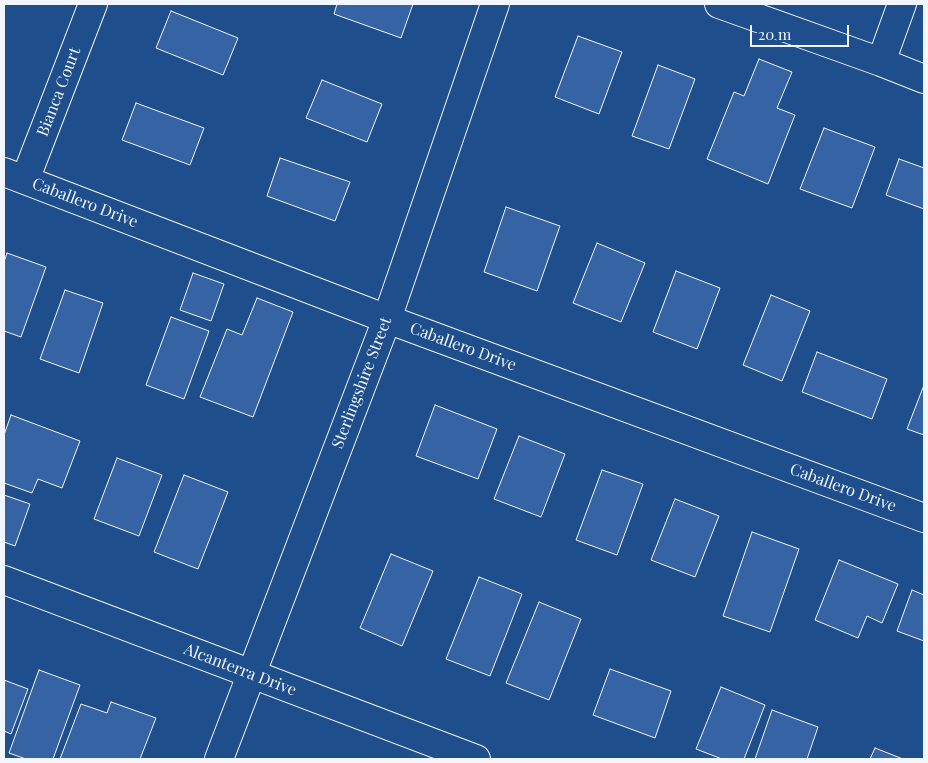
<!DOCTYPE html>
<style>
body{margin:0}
#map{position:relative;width:928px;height:763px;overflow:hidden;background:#1f4e8c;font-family:"Playfair Display",serif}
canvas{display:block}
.frame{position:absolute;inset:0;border:5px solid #f2f6ff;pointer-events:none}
.scale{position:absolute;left:750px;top:25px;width:99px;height:22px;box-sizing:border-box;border:2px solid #f2f6ff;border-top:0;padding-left:6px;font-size:15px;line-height:18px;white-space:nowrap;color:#f2f6ff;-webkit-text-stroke:4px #1f4e8c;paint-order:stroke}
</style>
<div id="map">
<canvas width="928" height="763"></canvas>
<div class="frame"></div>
<div class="scale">20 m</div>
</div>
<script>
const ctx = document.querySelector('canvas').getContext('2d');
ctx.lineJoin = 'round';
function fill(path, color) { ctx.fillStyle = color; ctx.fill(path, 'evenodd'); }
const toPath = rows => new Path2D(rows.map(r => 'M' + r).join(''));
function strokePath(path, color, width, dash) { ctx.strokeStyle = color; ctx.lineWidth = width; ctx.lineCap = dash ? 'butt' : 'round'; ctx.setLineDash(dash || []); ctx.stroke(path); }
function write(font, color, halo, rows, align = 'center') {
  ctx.font = font + ' "Playfair Display",serif'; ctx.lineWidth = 4; ctx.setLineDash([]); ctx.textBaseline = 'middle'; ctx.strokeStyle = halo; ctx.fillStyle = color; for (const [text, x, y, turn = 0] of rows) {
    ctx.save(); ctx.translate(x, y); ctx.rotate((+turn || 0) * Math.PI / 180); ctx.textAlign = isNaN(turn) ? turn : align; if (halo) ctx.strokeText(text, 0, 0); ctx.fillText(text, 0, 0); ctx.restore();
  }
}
const building = toPath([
 [337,4,413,4,401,38,334,14,337,4],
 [171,11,238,38,223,75,156,48,171,11],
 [578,36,622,52,599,114,555,97,578,36],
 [759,59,792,72,777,108,795,115,768,184,707,159,734,92,744,96,759,59],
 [658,65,695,79,669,149,632,136,658,65],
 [322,80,382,104,367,142,306,118,322,80],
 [136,103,204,128,190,165,122,140,136,103],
 [824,128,875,147,852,208,800,189,824,128],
 [280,158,350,182,335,221,267,196,280,158],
 [899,159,924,168,924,209,886,195,899,159],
 [506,207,560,226,537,291,484,272,506,207],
 [597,243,645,263,621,322,573,303,597,243],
 [7,253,46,267,21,337,4,331,4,262,7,253],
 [676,271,720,288,697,349,653,332,676,271],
 [193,273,224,284,211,321,180,310,193,273],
 [65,290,103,303,79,373,40,359,65,290],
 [771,295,810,311,782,381,743,365,771,295],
 [257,298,293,312,253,417,200,397,227,329,242,335,257,298],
 [171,317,209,331,184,399,146,385,171,317],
 [817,352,887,379,872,419,802,392,817,352],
 [924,385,924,435,907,429,924,385],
 [435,405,497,429,478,479,416,456,435,405],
 [11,415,80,441,62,488,38,479,32,493,4,483,4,435,11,415],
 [519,436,565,454,541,517,494,499,519,436],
 [117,458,162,475,139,536,94,519,117,458],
 [602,470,643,484,617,555,576,540,602,470],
 [184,475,228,492,198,569,154,552,184,475],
 [4,495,30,504,15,546,4,542,4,495],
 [675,499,719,516,695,577,651,560,675,499],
 [752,532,799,549,770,632,723,616,752,532],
 [391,554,433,571,402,646,360,628,391,554],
 [839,560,898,584,882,623,867,616,858,638,815,620,839,560],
 [479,577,522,594,490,676,446,659,479,577],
 [912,590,924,595,924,641,897,631,912,590],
 [539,602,581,619,549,700,506,683,539,602],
 [610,669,671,691,655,738,593,715,610,669],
 [39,670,80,685,53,759,26,759,9,753,39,670],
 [4,680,28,689,11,734,4,731,4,680],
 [721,687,765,705,744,759,722,759,696,749,721,687],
 [111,702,156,718,140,759,60,759,81,704,107,713,111,702],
 [772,710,818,727,807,759,755,759,772,710],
 [875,748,903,759,870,759,875,748]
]);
fill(building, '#3563a3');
strokePath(building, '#f2f6ff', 1);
const street = toPath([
 [719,4,881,62,924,79],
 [881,62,902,4],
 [4,172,387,319,924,518],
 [25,180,93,4],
 [4,580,476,759],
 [219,759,387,319,495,4]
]);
strokePath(street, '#f2f6ff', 30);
strokePath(street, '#1f4e8c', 28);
write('16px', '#f2f6ff', '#1f4e8c', [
 ["Bianca Court",59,92,-69],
 ["Caballero Drive",85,203,21],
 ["Caballero Drive",463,347,20],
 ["Sterlingshire Street",362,383,-69],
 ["Caballero Drive",843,488,20],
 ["Alcanterra Drive",240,670,21]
]);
</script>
